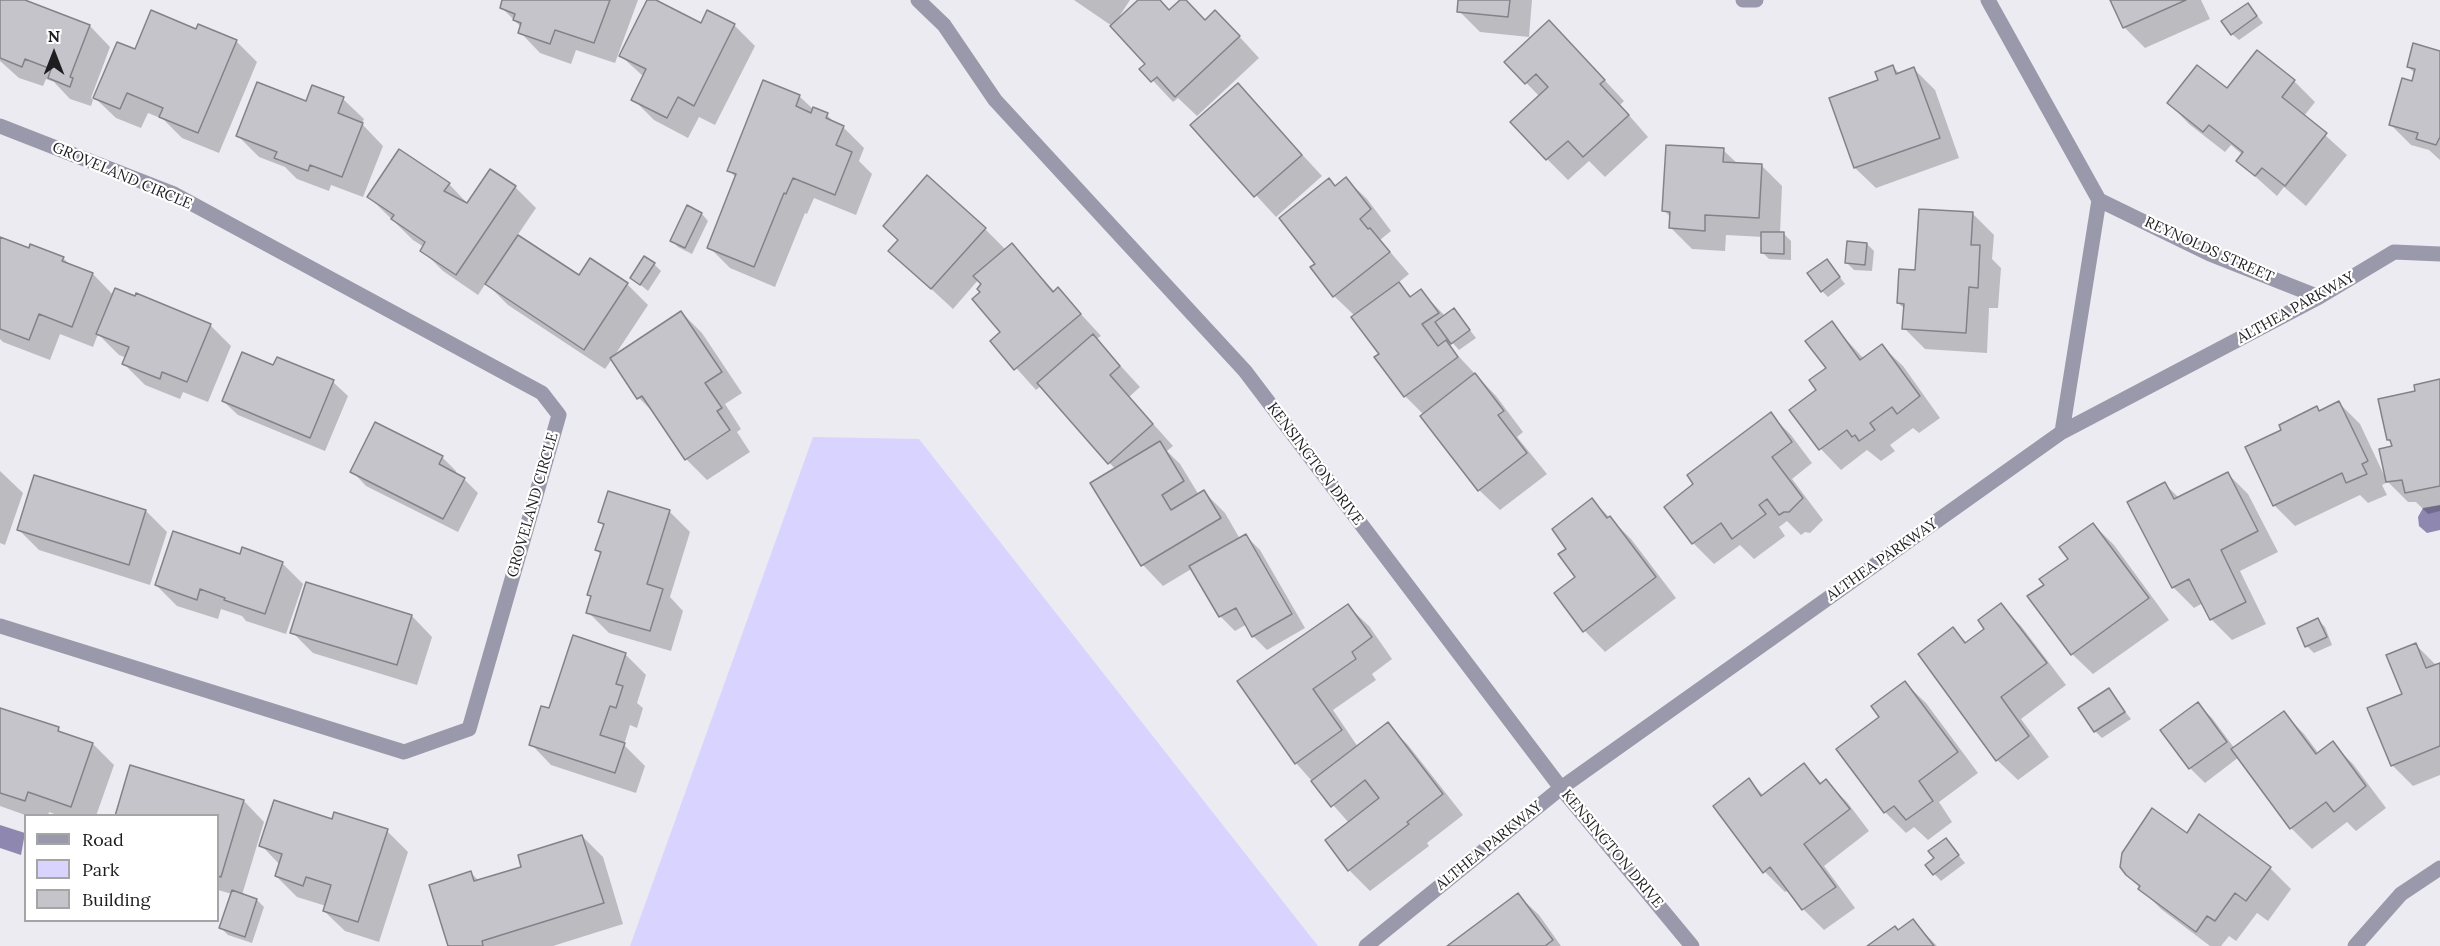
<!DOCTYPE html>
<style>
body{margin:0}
#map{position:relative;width:2440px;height:946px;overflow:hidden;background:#ebebf1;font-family:Lora,serif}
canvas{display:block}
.legend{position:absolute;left:24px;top:814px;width:195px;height:108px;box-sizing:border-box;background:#fff;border:2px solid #a5a5a6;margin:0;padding:8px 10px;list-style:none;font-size:18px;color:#1e1e20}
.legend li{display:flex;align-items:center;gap:12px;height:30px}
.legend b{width:30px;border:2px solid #a5a5a6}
.north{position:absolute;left:24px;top:24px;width:60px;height:60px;-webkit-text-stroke:4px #fff;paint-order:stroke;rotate:0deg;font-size:16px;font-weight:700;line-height:24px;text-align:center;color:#1e1e20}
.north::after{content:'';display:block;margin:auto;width:21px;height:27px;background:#1e1e20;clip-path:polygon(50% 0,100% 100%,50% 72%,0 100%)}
</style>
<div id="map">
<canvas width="2440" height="946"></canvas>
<ul class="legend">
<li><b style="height:8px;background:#9a99ab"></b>Road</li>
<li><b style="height:16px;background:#d9d4ff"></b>Park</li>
<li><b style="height:16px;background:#c5c4cb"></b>Building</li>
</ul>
<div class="north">N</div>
</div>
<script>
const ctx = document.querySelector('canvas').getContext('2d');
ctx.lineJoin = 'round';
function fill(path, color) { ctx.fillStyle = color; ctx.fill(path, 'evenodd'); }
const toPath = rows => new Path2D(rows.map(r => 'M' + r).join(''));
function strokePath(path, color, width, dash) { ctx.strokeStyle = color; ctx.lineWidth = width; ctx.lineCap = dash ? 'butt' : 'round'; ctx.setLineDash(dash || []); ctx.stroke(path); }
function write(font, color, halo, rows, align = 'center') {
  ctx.font = font + ' Lora,serif'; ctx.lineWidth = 4.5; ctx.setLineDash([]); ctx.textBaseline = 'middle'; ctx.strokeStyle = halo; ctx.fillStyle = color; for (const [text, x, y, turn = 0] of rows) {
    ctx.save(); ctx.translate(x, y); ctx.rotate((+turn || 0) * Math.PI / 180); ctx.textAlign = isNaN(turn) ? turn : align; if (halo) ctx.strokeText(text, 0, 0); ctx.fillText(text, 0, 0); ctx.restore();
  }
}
fill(toPath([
 [813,437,919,439,1318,946,630,946]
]), '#d9d4ff');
fill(toPath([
 [2440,505,2440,530,2427,533,2419,526,2418,517,2423,508],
 [0,825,25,833,21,855,0,848]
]), '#8e88b0');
fill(toPath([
 [0,0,21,0,90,26,110,47,91,98,93,100,91,106,70,99,54,82,46,79,43,86,19,78,0,61],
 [504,0,638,0,615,63,576,50,571,64,540,53,520,32,521,27,501,7],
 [649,0,702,25,734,25,755,46,715,125,699,117,688,138,654,120,633,99,644,77,621,56],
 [1074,0,1130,0,1117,20,1140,0,1158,0,1170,11,1185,0,1206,21,1236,33,1259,58,1197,116,1178,98,1173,102,1142,69,1147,64,1112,26],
 [1460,0,1532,0,1529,37,1480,32,1459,11],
 [2112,0,2201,0,2210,19,2145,48,2124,27],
 [2248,4,2263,23,2239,40,2232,34],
 [197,31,236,41,257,62,219,153,182,138,163,119,148,113,141,128,116,118,95,98,136,51],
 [1570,43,1624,101,1620,105,1648,137,1605,177,1589,161,1568,180,1547,159,1540,97,1506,62],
 [2258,52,2294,81,2315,102,2304,116,2347,155,2306,206,2284,187,2277,196,2238,161,2243,155,2231,145,2225,152,2189,124,2169,103,2227,90],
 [2440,53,2440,160,2429,150,2411,145,2390,124,2413,83,2416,74,2408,67],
 [1893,67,1900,74,1914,69,1935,90,1959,158,1876,188,1855,168,1880,81],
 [1238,85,1322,176,1276,217,1192,125],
 [799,96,814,110,827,115,836,124,843,127,864,148,859,161,872,174,856,215,814,198,807,214,805,213,775,287,730,268,709,247,736,178,729,170],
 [343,99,364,119,362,124,383,146,363,197,331,185,329,191,297,179,285,167,259,157,238,136,307,103],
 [1723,150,1738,164,1761,165,1782,186,1780,234,1784,234,1791,241,1791,260,1769,259,1762,252,1763,237,1726,235,1725,251,1692,249,1671,228,1671,218,1664,210],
 [1346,179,1367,199,1391,231,1380,240,1409,274,1398,283,1412,297,1421,291,1445,316,1454,310,1476,338,1459,350,1450,340,1446,343,1496,396,1523,432,1517,437,1547,474,1500,510,1479,490,1424,415,1405,396,1355,316,1334,296,1317,264,1335,187],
 [449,184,468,204,515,187,536,208,517,236,579,277,627,284,648,305,613,358,681,312,702,333,742,393,725,404,741,429,737,432,750,452,707,480,686,459,659,418,639,398,612,359,605,369,508,305,486,283,478,295,443,271,422,250,424,247,413,240,369,197],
 [687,207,702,214,708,221,692,254,678,247,671,240],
 [1973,214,1994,235,1992,259,2001,268,1998,308,1989,308,1987,353,1925,349,1904,328,1905,309,1898,303,1917,272],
 [985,229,1006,250,1012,245,1055,292,1058,289,1101,336,1096,339,1140,387,1129,397,1173,446,1167,451,1180,464,1199,495,1204,492,1225,513,1240,539,1246,536,1260,550,1305,628,1267,650,1253,636,1247,624,1235,631,1220,616,1193,568,1163,586,1143,565,1092,484,1116,470,1041,386,1036,390,992,341,1002,333,982,292,984,285,979,279,953,309,890,251],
 [0,239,30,250,63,258,71,266,93,274,114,296,210,325,231,346,208,402,183,392,180,399,145,385,124,364,127,358,119,355,98,334,93,347,60,334,50,360,3,342,0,339],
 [1867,244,1874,251,1872,271,1854,270,1847,263],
 [654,264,661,271,648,291,632,278],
 [1833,268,1845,284,1828,297,1822,291],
 [1831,323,1864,359,1882,346,1903,366,1940,418,1919,433,1913,428,1890,445,1895,451,1881,461,1867,450,1841,470,1821,449,1791,410,1819,391,1828,368],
 [274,367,333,382,348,396,325,451,238,415,223,401],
 [2440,381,2440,511,2428,514,2416,502,2408,502,2388,482,2382,485,2387,495,2368,503,2360,495,2295,526,2274,505,2283,430,2317,408,2320,412,2339,403,2360,424,2384,475,2393,447,2388,439,2417,392],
 [1770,414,1791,435,1812,463,1792,479,1823,520,1810,533,1805,532,1801,535,1787,521,1779,527,1785,536,1754,559,1740,545,1714,564,1693,543,1666,507,1695,484],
 [442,457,456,471,455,474,464,479,478,493,458,532,366,486,352,471],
 [0,471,23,493,5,545,0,543],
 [2227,473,2248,494,2278,552,2240,571,2266,624,2232,640,2211,619,2203,603,2194,608,2173,587,2165,484,2179,498],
 [35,476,146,511,167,532,150,585,39,550,18,529],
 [1592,500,1631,539,1676,598,1605,652,1585,631,1556,593,1577,577,1568,549],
 [669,511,690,532,670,597,683,611,671,651,609,633,588,612,592,598,589,594,601,555,597,550,604,526,600,522],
 [2093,524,2114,545,2169,620,2093,674,2072,654,2046,585,2070,560],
 [241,556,282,563,303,584,286,634,246,621,242,616,221,609,218,619,177,606,156,585],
 [2000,605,2021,626,2066,685,2021,719,2049,757,2018,780,1997,760,1953,629,1967,643,1987,629],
 [1348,606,1369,626,1392,659,1372,674,1376,680,1333,710,1358,747,1387,724,1408,745,1463,815,1427,843,1429,846,1370,891,1349,870,1349,823,1296,763,1239,682],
 [412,616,432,637,417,685,313,653,292,632],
 [2318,620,2325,627,2332,645,2314,653,2307,646],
 [2416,645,2437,666,2440,664,2440,775,2413,786,2392,765],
 [625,654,646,675,637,703,643,708,637,728,630,725,624,745,645,766,636,793,551,765,531,744,550,710],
 [1905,683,1926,703,1978,773,1939,802,1952,822,1928,840,1914,827,1906,833,1885,812,1881,717],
 [2108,690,2131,719,2102,738,2095,731],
 [2198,704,2212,718,2235,749,2284,713,2304,734,2319,754,2332,743,2353,764,2386,808,2356,831,2347,822,2312,849,2291,828,2239,757,2205,783,2190,768,2162,730],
 [0,710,58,729,64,735,93,744,114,765,96,816,59,816,49,812,48,816,28,816,0,806],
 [1804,765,1822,784,1826,781,1847,802,1869,831,1824,866,1855,908,1824,930,1803,909,1789,890,1785,892,1765,872,1749,780,1764,796],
 [244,801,264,822,242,895,257,900,264,907,252,943,228,935,221,928,232,894,218,890,218,816],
 [2200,817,2270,868,2291,889,2268,921,2257,913,2236,941,2229,936,2221,946,2210,946,2161,909,2127,875,2187,835],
 [333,821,387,831,408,852,379,942,345,931,324,911,326,906,297,897,276,876,280,865,261,845],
 [582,836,603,857,623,924,553,946,450,946,471,873,479,881,523,868],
 [1946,840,1965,863,1941,881,1927,866,1936,858],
 [1518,895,1539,915,1561,946,1449,946],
 [1913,921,1937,946,1870,946,1898,931]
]), '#0003');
const building = toPath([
 [0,0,25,0,90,25,70,77,73,78,70,87,48,78,51,69,25,59,22,67,0,58,0,0],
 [502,0,610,0,594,43,555,30,550,44,518,33,521,23,513,20,515,14,500,8,502,0],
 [647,0,656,0,701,23,707,10,735,24,694,106,678,97,667,118,631,100,646,69,619,56,647,0],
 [1138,0,1160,0,1169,10,1180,0,1186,0,1205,20,1215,10,1240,36,1175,97,1157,77,1151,82,1139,69,1145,64,1110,26,1138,0],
 [1458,0,1510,0,1508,17,1457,12,1458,0],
 [2110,0,2186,0,2123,28,2110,0],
 [2248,3,2257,16,2231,35,2221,21,2248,3],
 [151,10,196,29,198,24,237,40,198,133,159,117,163,108,127,93,120,109,93,98,117,42,135,49,151,10],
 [1549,20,1605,80,1600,84,1629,115,1583,157,1568,141,1546,160,1510,122,1548,87,1536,74,1525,84,1504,62,1549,20],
 [2413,43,2440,51,2440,137,2436,145,2416,139,2418,133,2389,125,2402,78,2412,81,2415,69,2407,67,2413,43],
 [2257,50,2295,80,2282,97,2327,133,2285,186,2262,168,2255,176,2236,161,2243,152,2209,125,2203,132,2167,103,2197,65,2227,88,2257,50],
 [1893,65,1896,74,1914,67,1940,138,1854,168,1829,98,1878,80,1875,72,1893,65],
 [763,80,800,95,796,106,811,113,813,107,828,113,826,118,844,126,836,145,852,152,835,195,793,178,786,194,784,193,754,267,707,248,736,174,727,171,763,80],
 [257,82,306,101,312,85,344,97,338,113,363,123,342,177,310,165,308,171,274,158,277,152,236,136,257,82],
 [1238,83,1302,155,1254,197,1190,125,1238,83],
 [1666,145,1724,148,1723,162,1762,164,1759,218,1705,215,1705,231,1669,228,1670,212,1662,211,1666,145],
 [399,149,450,183,444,191,467,203,490,169,516,186,456,275,420,251,425,242,391,219,394,215,367,197,399,149],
 [927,175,986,228,931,289,888,251,898,240,883,226,927,175],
 [1346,177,1371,209,1360,219,1368,229,1370,228,1390,252,1333,297,1310,267,1315,264,1279,218,1329,178,1335,186,1346,177],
 [687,205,702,213,685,248,670,241,687,205],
 [1919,209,1973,212,1971,245,1980,245,1978,288,1969,287,1966,333,1902,329,1904,304,1897,303,1899,269,1915,270,1919,209],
 [1761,232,1784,232,1784,254,1761,253,1761,232],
 [518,235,579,275,590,258,628,283,584,350,485,284,518,235],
 [0,237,29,248,30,244,64,257,62,261,93,273,72,327,39,314,29,340,0,329,0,237],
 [1847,241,1867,243,1865,265,1845,263,1847,241],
 [1012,243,1053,292,1058,287,1081,314,1014,370,990,341,1000,332,972,299,980,292,977,289,981,284,973,276,1012,243],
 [644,256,655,263,640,285,630,278,644,256],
 [1827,259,1840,277,1821,292,1807,273,1827,259],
 [1399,282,1410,297,1421,289,1439,313,1422,324,1438,346,1446,340,1458,357,1404,397,1374,357,1379,354,1351,317,1399,282],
 [115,288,135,296,136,293,211,324,187,382,162,372,160,379,122,364,129,347,96,334,115,288],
 [1454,308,1470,330,1451,344,1435,322,1454,308],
 [681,311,722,372,705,383,722,408,717,411,730,430,685,460,642,396,637,399,610,358,681,311],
 [1832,321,1860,360,1882,344,1920,396,1897,414,1892,407,1870,423,1875,430,1859,441,1855,435,1852,437,1847,430,1819,450,1789,410,1816,390,1809,380,1826,368,1805,341,1832,321],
 [1093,334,1120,366,1110,375,1153,424,1108,464,1037,383,1093,334],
 [242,352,273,365,277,357,334,380,310,438,222,401,242,352],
 [1475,373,1504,411,1498,415,1527,453,1478,491,1420,416,1475,373],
 [2440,379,2440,486,2405,493,2402,480,2386,482,2379,449,2392,446,2390,440,2387,440,2378,399,2415,391,2414,385,2440,379],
 [2339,401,2368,461,2362,464,2367,474,2346,483,2342,473,2273,506,2245,447,2281,430,2279,425,2317,406,2319,411,2339,401],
 [1771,412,1792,442,1772,457,1803,498,1789,512,1784,512,1779,515,1767,499,1759,505,1766,514,1732,539,1721,523,1692,544,1664,507,1693,484,1687,475,1771,412],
 [375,422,443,456,439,464,465,478,443,519,350,472,375,422],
 [1160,441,1184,481,1162,495,1171,510,1204,490,1221,518,1141,566,1090,483,1160,441],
 [2228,472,2258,531,2221,550,2246,602,2210,620,2189,579,2172,588,2127,502,2165,482,2174,499,2228,472],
 [34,475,146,510,129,565,17,530,34,475],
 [608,491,670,510,647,584,663,589,650,631,586,613,591,596,587,595,601,552,595,550,604,524,598,522,608,491],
 [1592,498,1607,518,1610,516,1656,577,1583,632,1554,593,1575,577,1558,554,1566,549,1552,529,1592,498],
 [2093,523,2149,598,2071,655,2027,596,2044,585,2039,579,2068,559,2059,547,2093,523],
 [173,531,240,554,242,547,283,562,265,614,224,600,225,598,200,589,197,600,155,585,173,531],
 [1246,534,1292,614,1252,637,1236,608,1219,617,1189,566,1246,534],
 [306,582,412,615,397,665,290,633,306,582],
 [2001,603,2047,663,2001,697,2029,736,1996,761,1918,654,1953,627,1965,643,1984,629,1978,620,2001,603],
 [1348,604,1372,637,1352,652,1356,659,1313,689,1342,730,1295,764,1237,681,1348,604],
 [2318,618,2327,637,2305,647,2297,628,2318,618],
 [573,635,626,653,616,684,623,686,616,708,610,706,600,735,625,743,615,773,529,745,541,706,549,708,573,635],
 [2416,643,2426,668,2440,663,2440,746,2391,766,2367,708,2402,694,2386,655,2416,643],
 [1905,681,1958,752,1919,781,1933,801,1906,820,1894,806,1884,813,1836,749,1879,717,1871,706,1905,681],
 [2109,688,2125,712,2094,732,2078,708,2109,688],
 [2198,702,2227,742,2189,769,2160,730,2198,702],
 [0,708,59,727,58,731,93,743,71,807,28,792,25,801,0,793,0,708],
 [2284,711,2316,754,2333,741,2366,786,2334,812,2326,802,2290,829,2231,749,2284,711],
 [1388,722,1443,794,1407,822,1409,824,1348,871,1325,840,1379,798,1365,780,1331,807,1311,781,1388,722],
 [1804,763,1820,784,1826,779,1850,809,1804,844,1836,887,1802,910,1770,867,1763,873,1713,806,1749,778,1761,796,1804,763],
 [130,765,244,800,221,877,218,876,218,816,115,816,130,765],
 [274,800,332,819,334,812,388,829,358,922,323,911,331,885,306,877,303,886,275,876,282,854,259,846,274,800],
 [2152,808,2187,833,2199,814,2271,867,2246,901,2235,893,2215,921,2207,916,2196,932,2138,889,2140,886,2126,875,2120,867,2122,853,2152,808],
 [582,835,604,903,482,941,483,946,448,946,429,885,471,871,474,881,521,867,518,855,582,835],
 [1946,838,1959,855,1933,875,1925,865,1934,858,1928,851,1946,838],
 [232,890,257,899,245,937,219,928,232,890],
 [1518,893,1553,940,1545,946,1447,946,1518,893],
 [1913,919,1934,946,1867,946,1895,926,1898,930,1913,919]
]);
fill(building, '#c5c4cb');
strokePath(building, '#838288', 1.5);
strokePath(toPath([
 [918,0,944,25,995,100,1245,371,1561,788,1692,946],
 [1743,0,1756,0],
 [1988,0,2099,200,2210,254,2319,297],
 [0,126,174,194,542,393,559,415,469,729,404,752,0,626],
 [2062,432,2099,200],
 [1366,946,1561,788,2062,432,2319,297,2394,252,2440,254],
 [2355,946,2401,894,2440,868]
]), '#9a99ab', 15);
write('15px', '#1e1e20', '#fff', [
 ["GROVELAND CIRCLE",122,176,23],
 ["REYNOLDS STREET",2209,250,24],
 ["ALTHEA PARKWAY",2296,308,-29],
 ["KENSINGTON DRIVE",1315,464,53],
 ["GROVELAND CIRCLE",533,505,-74],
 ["ALTHEA PARKWAY",1882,560,-35],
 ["ALTHEA PARKWAY",1489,846,-39],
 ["KENSINGTON DRIVE",1612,849,50]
]);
</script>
